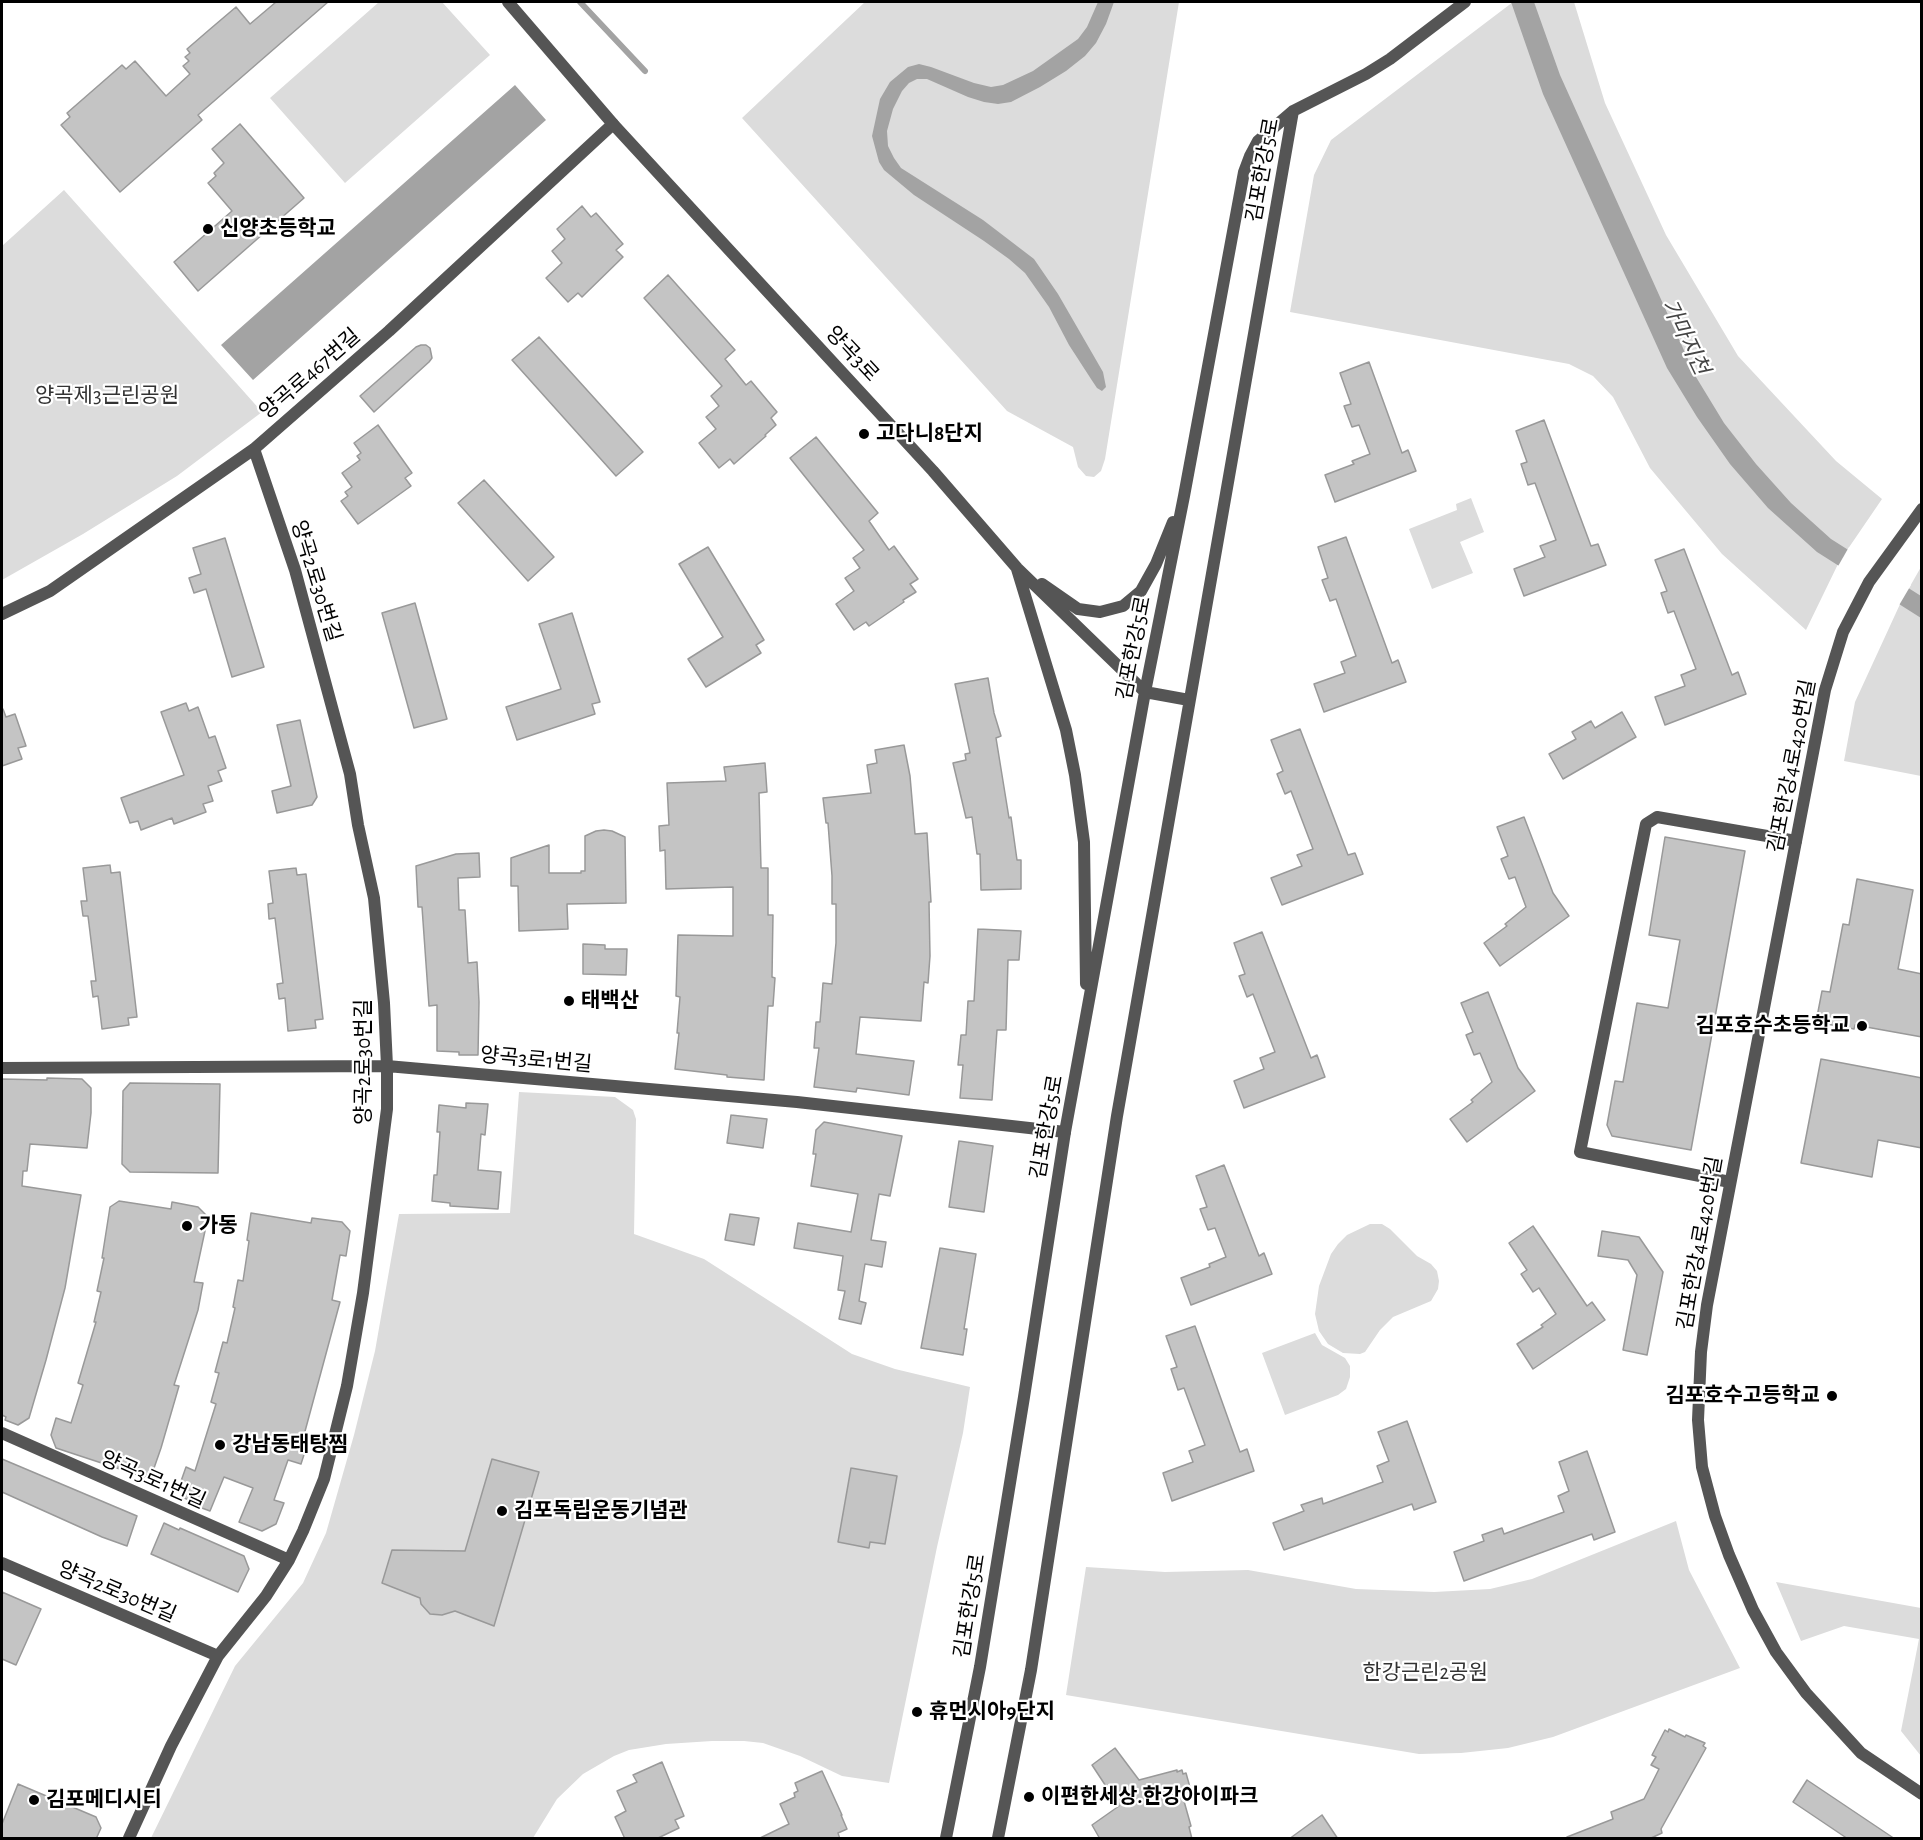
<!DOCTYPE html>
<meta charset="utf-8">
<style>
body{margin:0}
#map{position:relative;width:1923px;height:1840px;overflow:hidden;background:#fff;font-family:"Alegreya Sans",sans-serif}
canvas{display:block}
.frame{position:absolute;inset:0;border:3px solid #000;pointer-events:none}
</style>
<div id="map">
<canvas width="1923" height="1840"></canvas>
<div class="frame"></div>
</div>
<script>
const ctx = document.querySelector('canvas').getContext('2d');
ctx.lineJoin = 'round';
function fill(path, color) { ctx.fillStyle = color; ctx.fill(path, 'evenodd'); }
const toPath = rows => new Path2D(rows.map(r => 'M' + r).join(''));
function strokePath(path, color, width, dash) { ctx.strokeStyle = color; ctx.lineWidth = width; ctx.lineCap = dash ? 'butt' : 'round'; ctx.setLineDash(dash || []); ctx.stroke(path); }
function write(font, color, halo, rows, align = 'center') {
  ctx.font = font + ' "Alegreya Sans","Noto Sans KR",sans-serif'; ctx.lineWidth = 4.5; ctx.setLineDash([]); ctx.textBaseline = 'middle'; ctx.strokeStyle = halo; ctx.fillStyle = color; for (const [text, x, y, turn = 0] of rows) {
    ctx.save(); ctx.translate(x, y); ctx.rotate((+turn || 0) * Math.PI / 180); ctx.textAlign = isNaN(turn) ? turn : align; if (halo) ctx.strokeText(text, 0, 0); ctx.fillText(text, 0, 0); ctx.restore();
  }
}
fill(toPath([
 [379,2,442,2,490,55,345,183,270,98],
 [865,2,1179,2,1105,459,1101,471,1094,477,1086,476,1078,467,1073,447,1007,411,742,118],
 [1513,2,1574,2,1605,103,1666,235,1738,356,1836,461,1882,499,1839,562,1806,630,1722,554,1650,468,1613,397,1593,376,1569,364,1290,312,1314,175,1331,140],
 [64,190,262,412,177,476,83,534,2,580,2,246],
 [1471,498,1484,532,1460,542,1473,573,1432,589,1409,529,1457,510,1456,504],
 [1921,567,1921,776,1844,761,1855,702,1901,602],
 [519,1092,615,1097,633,1110,636,1119,634,1234,704,1259,852,1354,895,1369,970,1387,963,1433,937,1547,889,1783,842,1776,800,1756,763,1743,744,1741,712,1741,666,1744,629,1750,614,1756,583,1774,557,1799,533,1838,151,1838,235,1666,303,1583,326,1533,354,1435,375,1351,399,1214,510,1213],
 [1370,1224,1382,1224,1390,1229,1417,1256,1431,1264,1437,1271,1439,1281,1438,1289,1431,1301,1393,1317,1380,1330,1365,1352,1360,1354,1343,1353,1328,1344,1319,1331,1315,1314,1319,1286,1331,1254,1338,1244,1347,1235],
 [1315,1333,1322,1345,1345,1358,1350,1366,1350,1377,1346,1389,1338,1395,1285,1415,1262,1353],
 [1676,1521,1689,1570,1740,1668,1553,1737,1508,1748,1461,1753,1419,1754,1066,1695,1086,1567,1165,1572,1248,1570,1356,1589,1434,1592,1490,1589,1532,1579],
 [1776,1582,1921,1608,1921,1756,1901,1731,1919,1639,1844,1626,1801,1641]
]), '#dcdcdc');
fill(toPath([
 [1098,2,1114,2,1106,24,1096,43,1085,56,1066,71,1040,87,1011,102,998,104,984,102,968,97,927,79,917,79,909,83,902,91,893,109,887,131,888,146,894,158,901,168,983,220,1034,259,1058,294,1103,372,1106,387,1102,391,1097,388,1091,379,1069,345,1049,307,1025,273,1009,259,984,241,914,195,884,170,879,162,872,136,880,99,890,82,908,67,919,64,931,67,974,83,991,87,1003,85,1033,71,1078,39,1087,27],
 [1511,2,1534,2,1560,75,1696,377,1724,423,1756,464,1791,503,1831,539,1921,596,1921,618,1817,552,1768,508,1730,464,1697,417,1667,368,1543,94],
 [515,85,546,120,253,380,221,345]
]), '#a3a3a3');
fill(toPath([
 [1849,547,1911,585,1898,607,1837,568]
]), '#fff');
strokePath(toPath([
 [580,2,645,71]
]), '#a3a3a3', 6);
const building = toPath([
 [276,2,328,2,198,115,202,120,120,192,61,125,70,117,67,113,122,65,126,69,135,61,166,96,190,74,183,66,189,61,185,57,190,53,187,49,209,30,236,7,250,24,276,2],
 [240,124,304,198,198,291,174,262,232,211,208,183,216,176,214,173,224,163,212,149,240,124],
 [582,206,591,217,596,213,623,244,616,250,623,257,582,297,578,293,568,302,546,278,562,263,552,251,565,239,557,229,582,206],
 [668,275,735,350,725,359,746,385,751,381,777,412,771,418,776,425,765,435,766,436,734,464,730,459,719,468,699,443,716,429,706,417,719,406,711,396,722,386,644,298,668,275],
 [539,337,643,452,616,476,512,360,539,337],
 [421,345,426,345,430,348,432,358,429,362,374,412,360,396,416,347,421,345],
 [1369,362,1402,453,1408,450,1416,471,1335,502,1325,475,1354,464,1352,461,1370,454,1359,425,1352,427,1344,406,1351,404,1340,373,1369,362],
 [1544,420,1591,546,1598,544,1606,565,1524,596,1514,569,1545,557,1540,546,1556,540,1535,483,1528,485,1521,464,1527,462,1516,431,1544,420],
 [378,425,412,473,405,478,411,486,358,524,341,501,348,496,345,492,352,487,342,473,360,460,357,456,361,453,354,443,378,425],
 [816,437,878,513,869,521,889,550,894,546,918,579,910,584,916,592,903,600,904,602,869,626,866,622,854,630,836,604,854,591,845,578,860,568,853,558,864,550,790,458,816,437],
 [484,480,554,557,528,581,458,503,484,480],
 [1346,537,1392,663,1398,660,1406,682,1324,712,1314,684,1345,673,1341,662,1356,656,1336,599,1330,601,1322,580,1328,578,1318,547,1346,537],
 [225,538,264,667,232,677,206,589,194,593,189,578,201,574,193,548,225,538],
 [708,547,764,640,756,645,761,653,706,687,688,659,723,637,679,564,708,547],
 [1684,549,1732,675,1738,672,1746,694,1665,725,1655,697,1685,686,1681,675,1696,669,1674,611,1668,613,1661,593,1667,591,1655,560,1684,549],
 [415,603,447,719,414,728,382,613,415,603],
 [572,613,600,702,592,704,595,714,517,740,506,707,561,689,539,624,572,613],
 [988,678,994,713,1001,736,996,738,1009,818,1011,817,1017,860,1021,860,1021,889,981,890,980,854,977,854,972,817,966,818,953,763,966,760,965,754,970,753,955,684,988,678],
 [186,703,189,711,198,707,209,738,215,736,226,768,218,771,222,781,208,786,213,801,203,804,206,812,174,824,172,818,141,830,138,821,130,823,121,798,184,775,161,712,186,703],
 [2,709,3,709,6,717,15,714,26,746,18,748,22,759,2,766,2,709],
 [1622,712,1636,737,1563,779,1549,754,1576,739,1572,732,1591,721,1595,728,1622,712],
 [300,720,317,797,312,805,277,813,272,791,291,786,277,725,300,720],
 [1300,729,1348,855,1355,853,1363,874,1282,905,1271,878,1302,866,1297,855,1313,849,1291,791,1285,794,1277,774,1283,771,1271,740,1300,729],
 [904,745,910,776,915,834,927,833,931,902,929,902,930,956,928,983,924,982,921,1021,860,1017,856,1054,914,1061,909,1095,857,1088,856,1092,814,1087,819,1048,814,1048,816,1022,820,1022,823,983,832,984,836,943,836,904,832,904,832,876,828,823,826,823,823,798,871,793,867,765,877,763,875,750,904,745],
 [765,763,767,792,759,793,761,868,768,868,768,915,773,915,772,977,775,978,773,1006,768,1006,764,1080,727,1077,727,1075,675,1069,679,1033,677,1033,680,997,676,996,678,935,733,936,733,887,666,889,665,850,660,851,659,826,669,825,667,783,726,781,724,767,765,763],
 [1524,817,1553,893,1569,916,1500,966,1484,943,1507,926,1505,924,1526,907,1515,877,1509,879,1501,859,1508,856,1497,827,1524,817],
 [604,830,612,831,625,837,626,903,567,904,568,929,519,931,518,886,511,886,511,858,549,845,549,873,581,873,581,871,585,871,585,836,596,831,604,830],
 [1665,837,1745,851,1691,1150,1612,1136,1607,1125,1615,1081,1623,1082,1637,1003,1668,1008,1680,940,1649,935,1665,837],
 [479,853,480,877,458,878,459,910,465,910,468,963,477,962,479,1002,478,1055,459,1055,459,1052,437,1051,437,1005,429,1006,422,907,418,907,416,866,456,854,479,853],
 [110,865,111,873,120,872,137,1017,128,1018,129,1025,102,1029,98,996,93,997,91,981,96,981,88,916,83,916,81,901,87,901,83,868,110,865],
 [296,868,297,875,306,874,323,1019,315,1020,316,1028,288,1031,285,998,279,999,277,984,283,983,275,918,269,919,268,904,273,903,269,871,296,868],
 [1857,879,1913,890,1898,969,1922,974,1922,1037,1855,1025,1854,1029,1816,1022,1822,991,1830,992,1843,924,1849,925,1857,879],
 [978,929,1021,931,1019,960,1008,960,1006,1030,997,1030,992,1100,960,1098,963,1065,958,1065,961,1035,966,1035,968,1001,974,1001,978,929],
 [1262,932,1311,1058,1317,1055,1325,1077,1244,1108,1234,1081,1264,1069,1260,1058,1275,1052,1253,994,1247,997,1239,976,1245,974,1234,943,1262,932],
 [583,944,605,945,605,949,627,949,626,975,583,974,583,944],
 [1488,992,1518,1068,1535,1091,1467,1142,1450,1119,1473,1102,1471,1100,1492,1082,1480,1053,1474,1055,1466,1035,1473,1032,1461,1003,1488,992],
 [1821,1059,1922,1078,1922,1148,1878,1140,1872,1177,1801,1163,1821,1059],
 [47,1078,82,1079,91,1088,91,1113,87,1148,30,1144,27,1171,23,1171,22,1186,81,1195,65,1288,46,1360,29,1418,18,1425,5,1420,6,1417,2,1415,2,1079,47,1080,47,1078],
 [130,1083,220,1084,218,1173,130,1172,122,1164,123,1091,130,1083],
 [466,1103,488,1104,485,1135,481,1134,478,1170,501,1172,498,1209,450,1206,450,1203,432,1201,434,1175,437,1175,440,1132,437,1132,439,1105,466,1108,466,1103],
 [731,1115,767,1119,763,1148,727,1143,731,1115],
 [824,1122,902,1136,890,1196,879,1194,871,1240,886,1242,882,1267,865,1264,859,1301,866,1303,861,1324,839,1319,845,1291,838,1290,843,1256,794,1248,798,1223,851,1232,858,1194,811,1186,816,1154,813,1154,816,1130,824,1122],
 [959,1141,993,1146,984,1212,949,1207,959,1141],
 [1224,1165,1259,1256,1264,1253,1272,1274,1191,1305,1181,1278,1210,1267,1209,1264,1226,1257,1215,1228,1208,1230,1200,1209,1207,1207,1196,1176,1224,1165],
 [119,1201,171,1209,172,1202,198,1207,208,1217,194,1282,203,1283,198,1310,174,1385,179,1386,161,1448,153,1471,144,1477,56,1448,51,1435,56,1418,71,1423,83,1385,78,1383,96,1322,94,1322,101,1292,97,1291,104,1258,102,1258,110,1207,119,1201],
 [251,1213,311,1223,312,1218,342,1222,350,1231,346,1256,340,1255,332,1300,340,1302,304,1435,310,1436,301,1464,288,1460,274,1500,284,1503,276,1524,262,1531,239,1522,253,1488,224,1477,210,1511,191,1504,192,1501,184,1498,180,1484,186,1467,195,1471,216,1404,211,1402,219,1373,215,1372,223,1342,227,1343,235,1308,233,1307,238,1280,243,1281,249,1241,247,1240,251,1213],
 [730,1214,759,1218,754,1245,725,1240,730,1214],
 [1533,1226,1587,1306,1592,1302,1605,1320,1533,1369,1517,1344,1543,1327,1541,1325,1556,1314,1539,1288,1533,1292,1521,1274,1527,1270,1509,1243,1533,1226],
 [1602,1231,1639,1237,1663,1272,1647,1355,1623,1350,1637,1275,1628,1260,1598,1256,1602,1231],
 [940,1248,976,1254,964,1329,967,1329,963,1355,921,1348,940,1248],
 [1195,1326,1240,1452,1247,1449,1254,1471,1172,1501,1163,1473,1193,1462,1189,1451,1205,1445,1184,1388,1178,1390,1171,1369,1177,1367,1166,1336,1195,1326],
 [1407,1421,1436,1502,1414,1510,1412,1504,1284,1550,1273,1523,1304,1511,1301,1505,1322,1498,1323,1504,1383,1482,1377,1466,1389,1461,1378,1432,1407,1421],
 [1587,1451,1615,1532,1594,1540,1592,1534,1464,1581,1454,1552,1484,1541,1482,1535,1502,1528,1504,1534,1564,1512,1558,1496,1569,1491,1559,1462,1587,1451],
 [2,1459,137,1516,127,1546,102,1537,2,1492,2,1459],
 [492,1459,539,1472,494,1626,455,1611,442,1615,430,1614,421,1604,420,1598,382,1583,392,1550,465,1551,492,1459],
 [851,1468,897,1476,885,1544,870,1542,869,1548,838,1542,851,1468],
 [164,1523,179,1530,180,1528,244,1556,249,1569,238,1592,151,1554,164,1523],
 [2,1592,41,1609,16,1665,2,1659,2,1592],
 [1669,1729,1685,1737,1686,1735,1705,1743,1703,1746,1706,1748,1661,1829,1662,1833,1649,1839,1567,1839,1567,1837,1613,1819,1611,1812,1644,1799,1659,1769,1651,1765,1656,1757,1652,1755,1665,1730,1668,1732,1669,1729],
 [1115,1748,1139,1780,1177,1770,1177,1772,1182,1770,1183,1774,1186,1773,1191,1791,1182,1794,1191,1826,1189,1827,1192,1839,1100,1839,1092,1825,1119,1806,1092,1765,1115,1748],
 [662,1762,684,1816,675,1820,679,1828,656,1839,625,1839,615,1817,626,1811,617,1791,637,1782,633,1775,662,1762],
 [822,1771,842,1815,841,1815,847,1829,838,1833,840,1839,758,1839,789,1824,780,1804,795,1797,794,1793,798,1791,795,1783,822,1771],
 [1807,1780,1895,1839,1848,1839,1793,1802,1807,1780],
 [18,1784,96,1817,101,1828,96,1839,2,1839,2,1824,18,1784],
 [1322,1815,1338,1839,1289,1839,1322,1815]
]);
fill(building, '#c4c4c4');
strokePath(building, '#999', 1.5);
strokePath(toPath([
 [2,614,50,591,254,449,389,331,613,124],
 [2,1068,387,1066,797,1102,1065,1132],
 [1730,1182,1580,1152,1646,824,1657,817,1796,841],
 [2,1433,289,1560],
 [2,1563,218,1656],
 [129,1838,171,1746,218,1656,266,1596,289,1560,303,1531,324,1479,347,1386,363,1293,387,1109,387,1066,384,1003,374,898,358,825,350,774,295,570,254,449]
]), '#555', 12);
strokePath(toPath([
 [508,2,613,124,933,471,1017,568,1145,692,1189,700],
 [1922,509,1869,582,1843,632,1825,690,1707,1305,1701,1352,1698,1420,1702,1467,1715,1516,1729,1555,1753,1610,1776,1652,1806,1693,1861,1753,1922,1794],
 [1017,569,1066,730,1075,775,1084,842,1086,984],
 [1042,584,1078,609,1100,612,1123,606,1141,591,1156,564,1173,522],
 [946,1838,980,1667,1024,1397,1065,1132,1145,692,1184,496,1244,172,1250,156,1258,141,1293,111,1366,74,1390,59,1465,2],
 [998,1838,1031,1670,1117,1116,1293,111]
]), '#555', 12);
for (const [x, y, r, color] of [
 [208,229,6,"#000"],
 [864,434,6,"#000"],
 [569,1001,6,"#000"],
 [1862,1026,6,"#000"],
 [187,1226,6,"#000"],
 [1832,1396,6,"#000"],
 [220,1445,6,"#000"],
 [502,1511,6,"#000"],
 [917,1712,6,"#000"],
 [1029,1797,6,"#000"],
 [34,1800,6,"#000"]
]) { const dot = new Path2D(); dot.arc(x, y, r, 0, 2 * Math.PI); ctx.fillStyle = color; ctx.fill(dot); strokePath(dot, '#fff', 2); }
write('21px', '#000', '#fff', [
 ["김포한강5로",1263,170,-80],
 ["양곡3로",852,354,47],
 ["양곡로467번길",310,374,-41],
 ["양곡2로30번길",316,581,73],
 ["김포한강5로",1134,648,-79],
 ["김포한강4로420번길",1792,766,-79],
 ["양곡3로1번길",536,1060,5],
 ["양곡2로30번길",364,1062,-90],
 ["김포한강5로",1047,1127,-80],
 ["김포한강4로420번길",1700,1243,-80],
 ["양곡3로1번길",153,1480,24],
 ["양곡2로30번길",117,1592,23],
 ["김포한강5로",970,1606,-81]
]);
write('bold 21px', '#000', '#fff', [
 ["신양초등학교",220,229],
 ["고다니8단지",876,434],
 ["태백산",581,1001],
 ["김포호수초등학교",1850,1026,"right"],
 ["가동",199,1226],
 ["김포호수고등학교",1820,1396,"right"],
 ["강남동태탕찜",232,1445],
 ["김포독립운동기념관",514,1511],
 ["휴먼시아9단지",929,1712],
 ["이편한세상.한강아이파크",1041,1797],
 ["김포메디시티",46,1800]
], 'left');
write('21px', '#333', '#fff', [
 ["양곡제3근린공원",107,396],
 ["한강근린2공원",1425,1673]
]);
write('italic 22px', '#444', '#fff', [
 ["가마지천",1685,337,64]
]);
</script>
